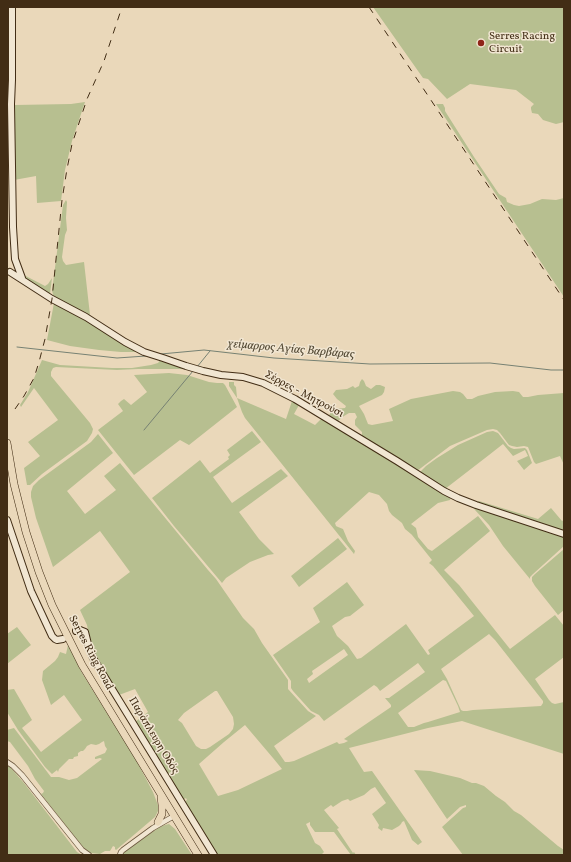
<!DOCTYPE html>
<meta charset="utf-8">
<style>
body{margin:0}
#map{position:relative;width:571px;height:862px;overflow:hidden;background:#ead8ba;font-family:Vollkorn,serif}
canvas{display:block}
.frame{position:absolute;inset:0;border:8px solid #422d15;pointer-events:none}
</style>
<div id="map">
<canvas width="571" height="862"></canvas>
<div class="frame"></div>
</div>
<script>
const ctx = document.querySelector('canvas').getContext('2d');
ctx.lineJoin = 'round';
function fill(path, color) { ctx.fillStyle = color; ctx.fill(path, 'evenodd'); }
const toPath = rows => new Path2D(rows.map(r => 'M' + r).join(''));
function strokePath(path, color, width, dash) { ctx.strokeStyle = color; ctx.lineWidth = width; ctx.lineCap = dash ? 'butt' : 'round'; ctx.setLineDash(dash || []); ctx.stroke(path); }
function write(font, color, halo, rows, align = 'center') {
  ctx.font = font + ' Vollkorn,serif'; ctx.lineWidth = 3; ctx.setLineDash([]); ctx.textBaseline = 'middle'; ctx.strokeStyle = halo; ctx.fillStyle = color; for (const [text, x, y, turn = 0] of rows) {
    ctx.save(); ctx.translate(x, y); ctx.rotate((+turn || 0) * Math.PI / 180); ctx.textAlign = isNaN(turn) ? turn : align; if (halo) ctx.strokeText(text, 0, 0); ctx.fillText(text, 0, 0); ctx.restore();
  }
}
fill(toPath([
 [373,7,564,7,564,122,556,124,543,120,538,114,532,113,531,109,531,107,534,104,516,90,470,84,447,99,428,79,423,78],
 [85,102,72,141,65,170,61,201,37,203,36,176,14,180,13,106,15,105,71,104],
 [436,104,443,104,445,108,445,111,474,157,499,194,506,198,507,202,514,205,519,206,530,204,542,199,556,200,564,198,564,297],
 [66,200,67,202,66,218,67,230,65,235,62,257,63,261,66,265,84,262,90,315,85,313,55,298,54,297,52,291,63,205],
 [22,274,45,286,48,284,52,278,50,294,27,280],
 [54,303,91,322,143,352,121,352,99,350,70,346,47,340],
 [161,359,212,375,204,374,184,369,138,369,117,370,56,367,53,368,51,372,51,376,90,423,93,429,92,433,87,441,42,474,30,485,27,485,24,468,40,456,28,442,58,420,34,388,21,407,20,405,28,392,42,360,60,365,112,368,132,368,151,365,158,363],
 [169,373,187,375,209,382,217,383,223,383,225,385,237,407,189,445,180,440,134,475,98,430,123,411,118,404,121,401,124,399,131,405,147,392,134,375],
 [242,378,256,381,275,390,308,409,308,410,299,405,294,414,315,425,321,419,313,414,314,412,451,496,450,500,438,503,411,524,416,528,418,537,428,549,432,551,478,516,490,531,444,570,459,585,510,649,555,615,564,626,564,657,535,679,549,700,552,703,555,704,564,702,564,754,462,721,428,728,349,748,364,772,372,771,422,842,418,845,412,840,404,821,402,822,401,824,399,826,392,830,383,828,382,831,378,828,379,825,372,814,386,803,375,787,371,789,364,795,350,801,348,799,342,801,333,807,331,805,324,810,339,828,337,829,353,853,354,852,356,855,351,855,334,832,315,832,310,825,310,822,306,824,315,843,320,846,324,852,321,855,216,855,185,805,184,802,187,800,186,798,183,800,135,722,148,712,135,689,119,695,118,694,94,655,91,648,87,625,80,610,130,572,100,531,53,567,36,518,31,497,31,492,33,486,39,480,91,442,98,434,113,453,67,491,85,514,116,490,104,476,120,463,208,570,216,579,243,618,254,629,262,643,288,680,288,689,308,711,316,716,274,746,285,762,289,762,294,761,337,742,339,744,344,743,348,741,344,739,391,707,391,705,385,698,389,698,425,672,418,663,380,691,377,687,374,685,324,721,319,715,311,711,293,691,291,688,291,681,289,678,273,655,320,622,313,608,347,582,364,605,350,616,345,617,332,626,337,636,348,646,357,659,361,658,406,624,428,655,430,654,428,650,474,616,452,589,433,566,429,563,432,560,412,535,411,534,405,529,402,523,392,515,389,511,387,504,379,495,369,492,335,523,336,526,338,527,343,529,348,541,355,551,354,554,245,418,242,412,237,398,229,386,229,382,234,382,234,385,236,387,237,398,286,419,292,401,283,397,273,390,258,384,238,379,235,379,234,380,229,380,230,379],
 [489,634,495,640,543,701,543,703,541,706,473,710,467,711,463,711,461,710,447,679,441,669],
 [344,649,348,655,309,683,307,679,313,674,312,671],
 [443,680,446,681,458,706,460,712,428,722,424,723,414,727,408,727,398,713],
 [215,691,217,691,233,717,234,724,233,729,229,734,210,747,206,749,201,749,196,746,182,723,178,720,184,713],
 [245,725,273,758,282,769,238,790,218,796,199,764,224,742],
 [362,379,364,381,366,386,371,389,376,385,380,385,385,387,384,392,382,395,359,406,364,414,368,424,372,425,393,421,389,409,411,399,453,391,460,392,463,394,467,399,472,399,478,396,495,392,513,391,519,392,523,397,528,397,538,395,564,393,564,465,560,456,536,464,534,462,528,447,524,446,517,447,512,446,509,445,500,433,497,430,493,429,487,430,450,446,417,471,362,436,362,432,355,425,355,420,357,417,355,413,349,413,344,416,338,421,329,415,334,409,345,408,346,406,337,399,333,394,336,390,347,389,353,386,355,388,359,386,360,382],
 [252,431,261,442,213,477,232,503,281,469,288,476,239,512,259,539,274,554,268,555,250,562,226,578,222,583,174,526,152,498,200,460,210,473,229,459,228,457,230,455,227,450],
 [493,431,498,433,508,446,511,448,514,449,525,448,527,450,532,463,524,470,517,461,528,456,525,450,513,456,503,444,489,455,445,489,420,472,426,466,437,458,458,445,487,432],
 [479,501,538,519,551,508,562,521,564,520,564,531,476,502],
 [476,507,564,536,564,546,533,574,530,577,530,579,503,546,489,525,475,510,474,508],
 [338,538,347,549,299,587,291,576],
 [564,549,564,610,558,615,535,586,532,581,532,577,535,574],
 [17,627,31,645,7,664,7,634],
 [68,645,82,673,136,760,153,792,159,808,158,811,155,817,135,834,116,850,115,849,115,847,113,846,110,851,105,851,100,854,91,853,85,849,80,844,41,794,43,793,44,791,35,779,28,766,10,742,7,741,7,730,14,728,51,777,59,777,69,780,77,778,102,759,100,758,96,759,95,759,95,757,105,753,107,749,105,746,104,741,102,742,99,744,96,745,91,744,87,746,85,749,83,751,81,751,78,753,78,756,74,757,73,759,69,759,59,769,58,772,57,770,52,774,45,767,18,730,7,712,7,690,14,689,32,720,22,728,41,752,82,720,64,695,51,705,42,680,43,671,55,661,58,657,60,652,66,654],
 [7,765,11,768,24,783,77,852,82,855,7,855],
 [414,770,430,771,460,778,472,783,476,783,484,786,496,796,505,802,514,811,521,815,558,846,564,850,564,855,463,855,442,827,463,808,466,807,466,805,460,807,447,819],
 [169,824,175,829,192,855,122,855,125,851,148,835,160,827,165,825]
]), '#b7bf90');
strokePath(toPath([
 [17,347,117,358,146,356],
 [161,354,204,350,274,358,370,364,490,363,551,370,564,370],
 [197,367,210,351],
 [144,430,193,371]
]), '#768173', 1);
const street = toPath([
 [7,762,13,766,22,775,82,850,89,855],
 [120,855,121,852,123,850,153,828,174,816]
]);
const secondary = toPath([
 [12,7,12,80,11,104,13,227,15,259,22,278],
 [10,272,52,299,86,317,125,342,144,352,163,358,186,366,203,371,221,375,243,377,263,383,295,399,397,461,444,491,458,498,476,505,564,534],
 [7,520,31,591,52,636,55,639,57,640,63,639],
 [76,631,80,630,85,632,89,648,93,658,214,855]
]);
const primary = toPath([
 [7,443,14,484,26,532,39,572,52,605,82,665,198,855],
 [158,822,162,814,162,805,161,797]
]);
strokePath(street, '#6c583e', 6);
strokePath(secondary, '#422d15', 8);
strokePath(primary, '#422d15', 8);
strokePath(street, '#f1e6d2', 4.5);
strokePath(secondary, '#f1e6d2', 6);
strokePath(primary, '#ead8ba', 7);
strokePath(toPath([
 [369,7,564,300],
 [15,409,24,396,34,378,39,362,45,339,52,299,62,200,67,169,72,144,87,99,104,61,122,7]
]), '#422d15', 1, [7, 7]);
for (const [x, y, r, color] of [
 [481,43,4,"#8f2418"]
]) { const dot = new Path2D(); dot.arc(x, y, r, 0, 2 * Math.PI); ctx.fillStyle = color; ctx.fill(dot); strokePath(dot, '#f1e6d2', 1.5); }
write('11px', '#422d15', '#f1e6d2', [
 ["Serres Racing",489,37],
 ["Circuit",489,50]
], 'left');
write('11px', '#422d15', '#f1e6d2', [
 ["Σέρρες - Μητρούσι",304,395,28],
 ["Serres Ring Road",90,653,62],
 ["Παράπλευρη Οδός",153,736,59]
]);
write('italic 12px', '#534934', '#f1e6d2', [
 ["χείμαρρος Αγίας Βαρβάρας",291,350,5]
]);
</script>
